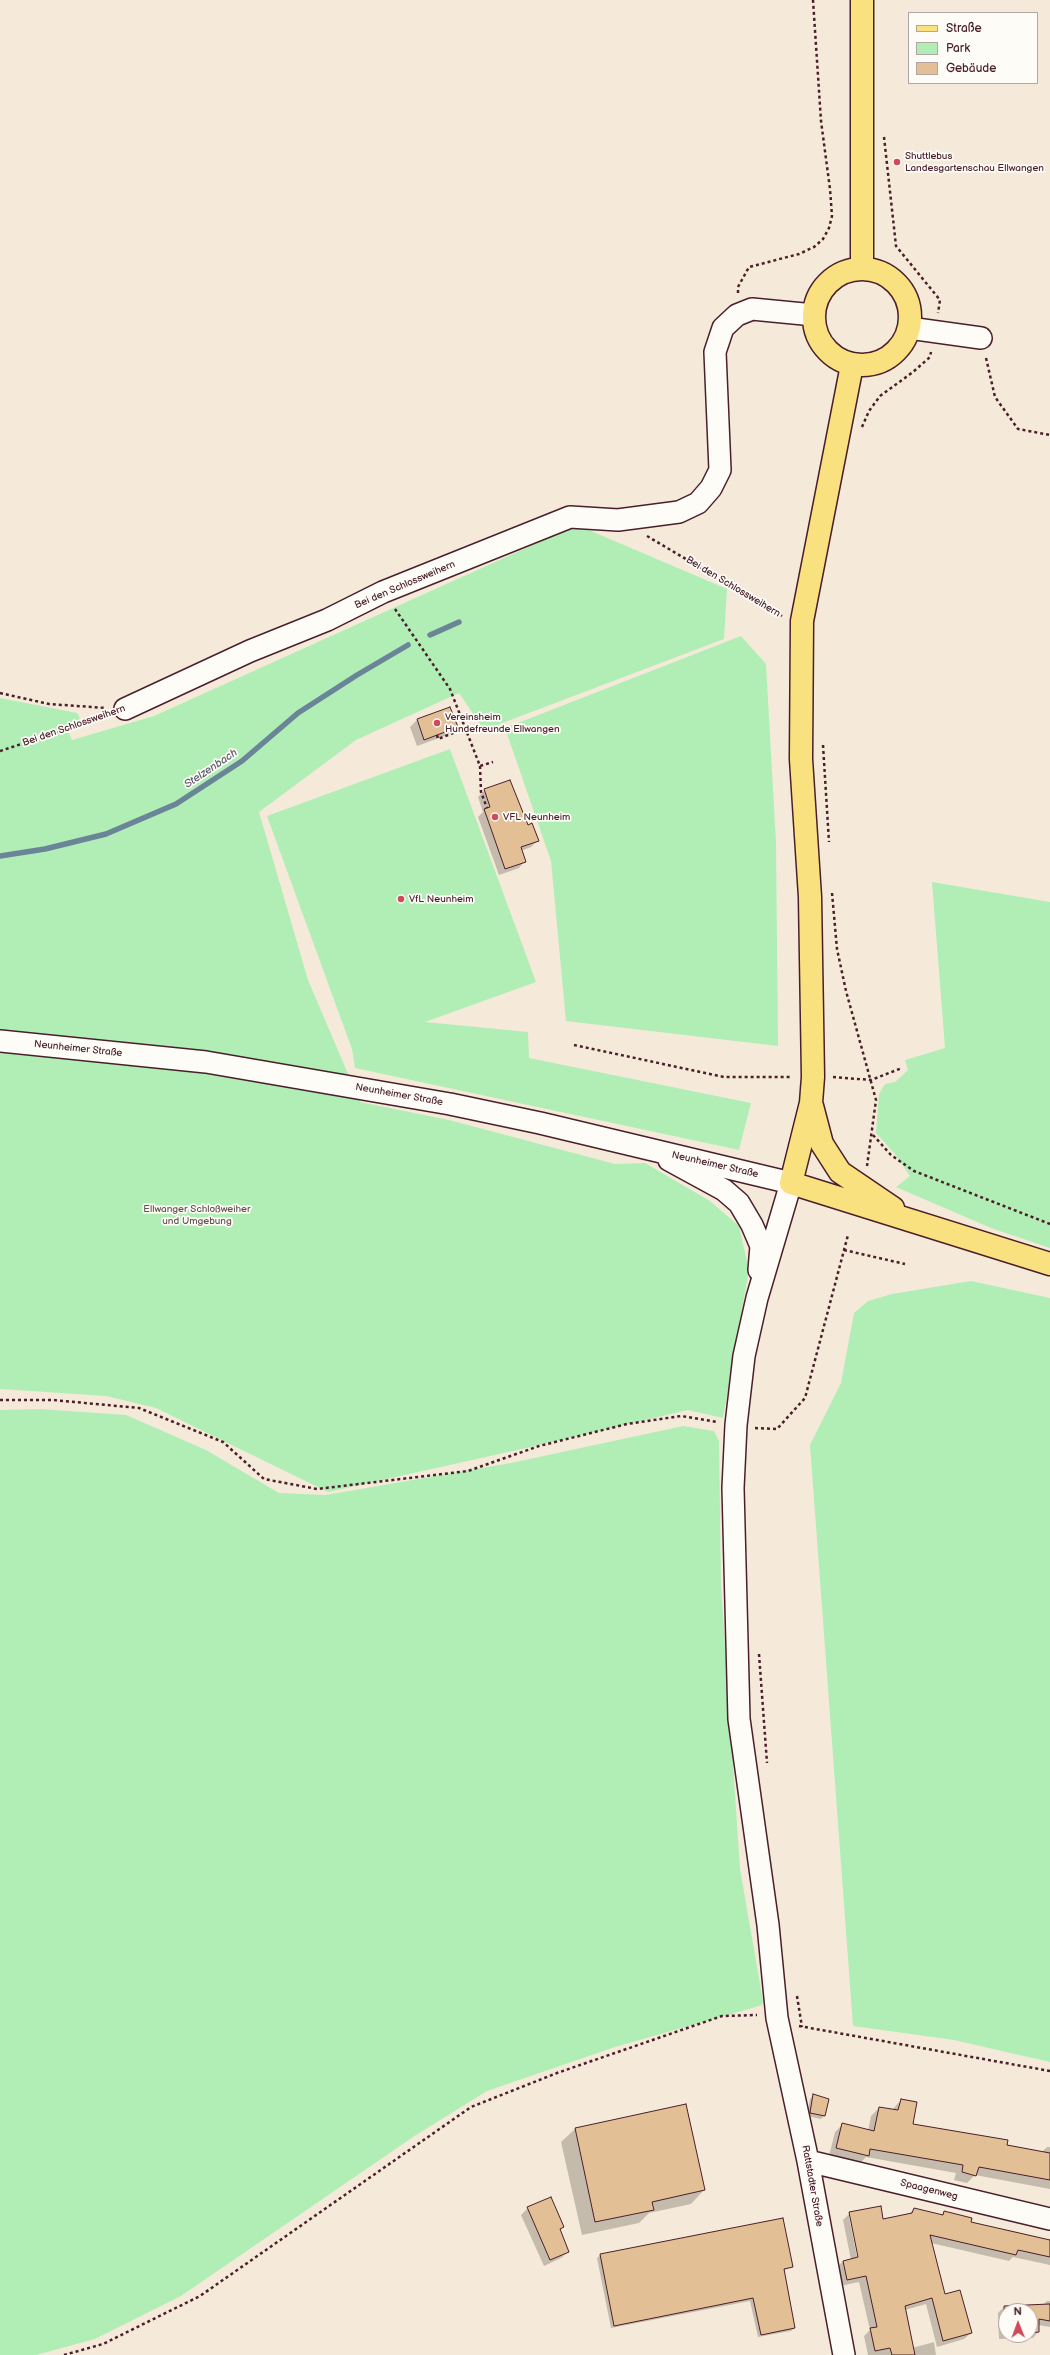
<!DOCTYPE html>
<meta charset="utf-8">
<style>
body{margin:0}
#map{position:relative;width:1050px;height:2355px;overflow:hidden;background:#f5ead9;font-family:"Balsamiq Sans",sans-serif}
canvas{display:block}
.legend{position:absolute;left:908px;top:12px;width:130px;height:72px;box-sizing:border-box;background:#fdfcf7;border:1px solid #b5a4a5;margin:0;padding:5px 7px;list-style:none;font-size:12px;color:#4a1f2b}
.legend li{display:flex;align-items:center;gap:8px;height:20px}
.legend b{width:20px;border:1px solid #b5a4a5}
.north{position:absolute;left:998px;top:2303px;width:40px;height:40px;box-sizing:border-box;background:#fdfcf7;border:1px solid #b5a4a5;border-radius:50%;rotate:359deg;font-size:11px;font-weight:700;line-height:16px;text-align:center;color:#4a1f2b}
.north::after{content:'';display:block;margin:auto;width:14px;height:18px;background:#d1495b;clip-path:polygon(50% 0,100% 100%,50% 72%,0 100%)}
</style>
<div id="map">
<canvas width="1050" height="2355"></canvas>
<ul class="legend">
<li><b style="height:5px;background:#fae180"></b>Straße</li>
<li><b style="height:11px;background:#b0eeb5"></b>Park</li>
<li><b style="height:11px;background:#e2bf94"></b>Gebäude</li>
</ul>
<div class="north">N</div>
</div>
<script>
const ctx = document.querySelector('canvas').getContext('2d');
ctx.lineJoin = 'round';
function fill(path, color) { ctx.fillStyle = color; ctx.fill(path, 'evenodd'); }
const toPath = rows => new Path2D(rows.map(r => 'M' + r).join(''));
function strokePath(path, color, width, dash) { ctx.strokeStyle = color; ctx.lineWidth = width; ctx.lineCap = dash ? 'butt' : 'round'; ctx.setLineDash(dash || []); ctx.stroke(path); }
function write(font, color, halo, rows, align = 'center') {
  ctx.font = font + ' "Balsamiq Sans",sans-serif'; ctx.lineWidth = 3.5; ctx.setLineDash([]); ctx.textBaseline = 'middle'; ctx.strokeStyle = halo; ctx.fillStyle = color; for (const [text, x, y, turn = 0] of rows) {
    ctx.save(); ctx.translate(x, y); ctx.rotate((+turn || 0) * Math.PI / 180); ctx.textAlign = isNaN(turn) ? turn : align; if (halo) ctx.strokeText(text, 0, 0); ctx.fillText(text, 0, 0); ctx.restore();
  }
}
fill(toPath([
 [577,525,727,589,724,639,484,730,459,693,356,740,259,812,308,980,360,1102,449,1120,615,1164,645,1163,710,1201,739,1226,749,1270,723,1418,688,1410,522,1449,328,1492,156,1408,106,1396,0,1389,0,698,77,713,80,718,76,725,67,728,72,740,154,716],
 [741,636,766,664,776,843,778,1046,566,1021,551,861,505,728],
 [450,749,536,982,425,1022,528,1032,529,1058,751,1103,739,1150,355,1068,352,1049,267,816],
 [932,882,1050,902,1050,1248,991,1228,896,1187,910,1176,895,1154,876,1133,879,1094,885,1084,895,1082,908,1070,905,1060,945,1048],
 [971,1281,1050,1298,1050,2062,954,2040,853,2026,810,1445,841,1383,854,1313,868,1301,892,1294],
 [40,1409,126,1415,206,1450,279,1493,326,1495,511,1463,683,1426,714,1431,719,1441,721,1585,740,1869,763,2001,762,2005,752,2008,615,2047,487,2091,416,2135,181,2296,95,2339,36,2355,0,2355,0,1410]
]), '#b0eeb5');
fill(toPath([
 [450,708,457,727,450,734,417,746,410,727,417,720],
 [485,790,528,826,538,840,531,847,521,851,525,861,519,868,499,875,478,817,483,812,478,797],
 [814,2095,824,2116,821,2119,807,2116,810,2099],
 [901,2100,912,2124,1042,2152,1047,2147,1050,2147,1050,2189,975,2175,967,2183,954,2180,956,2173,866,2157,860,2163,829,2156,835,2132,843,2124,868,2131,871,2116,879,2108,892,2110],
 [686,2105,704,2190,691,2204,649,2213,639,2223,582,2235,561,2142,575,2129],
 [528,2208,563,2227,559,2231,568,2252,561,2258,544,2266,521,2215],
 [914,2209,941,2216,944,2212,970,2222,1050,2240,1050,2265,1013,2257,1009,2261,931,2243,944,2296,971,2333,964,2339,937,2347,926,2304,905,2310,912,2348,934,2342,936,2355,868,2355,864,2336,870,2330,859,2282,840,2286,837,2268,843,2261,851,2260,843,2220,850,2213,882,2220,908,2215],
 [849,2217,851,2217,860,2262,858,2262],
 [600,2255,791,2267,783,2271,794,2328,791,2331,758,2337,750,2301,611,2328,597,2258],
 [1047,2301,1050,2301,1050,2327,1038,2325,1038,2332,1033,2338,999,2339,998,2313,1004,2307,1042,2306],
 [1006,2311,1030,2311,1030,2335,1006,2335]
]), '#0003');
strokePath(toPath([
 [430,635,459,622],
 [0,856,45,849,106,834,176,804,242,761,298,713,357,675,408,645]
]), '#6b8598', 5.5);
const building = toPath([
 [450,707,458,727,424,740,417,719,450,707],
 [510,780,528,825,532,823,539,841,521,847,526,862,505,869,484,809,490,807,484,789,510,780],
 [813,2094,829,2099,825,2116,810,2113,813,2094],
 [901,2099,917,2102,913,2124,1008,2140,1007,2145,1050,2153,1050,2180,979,2167,976,2176,962,2172,963,2165,870,2149,869,2156,836,2148,842,2123,874,2131,879,2107,898,2110,901,2099],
 [686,2104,705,2190,652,2202,654,2210,595,2222,575,2128,686,2104],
 [551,2197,564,2227,560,2229,569,2252,550,2260,527,2207,551,2197],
 [881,2206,883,2219,912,2213,914,2208,943,2215,944,2211,972,2218,971,2222,1050,2240,1050,2257,1018,2250,1016,2255,930,2235,945,2294,960,2290,972,2333,943,2341,932,2298,905,2306,915,2355,892,2355,890,2348,875,2351,870,2328,877,2327,866,2276,847,2280,843,2261,858,2257,849,2212,881,2206],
 [783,2218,793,2267,784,2269,795,2328,761,2335,753,2298,614,2326,600,2254,783,2218],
 [1050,2304,1050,2321,1039,2319,1039,2332,1030,2333,1030,2311,1006,2311,1005,2334,1004,2306,1050,2304]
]);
fill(building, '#e2bf94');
strokePath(building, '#4a1f2b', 1);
const minor = toPath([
 [909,328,981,338],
 [125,709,250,651,327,620,383,592,570,517,618,520,679,512,698,503,711,488,720,470,715,352,723,328,737,315,752,309,814,315],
 [0,1041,206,1062,450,1104,540,1123,791,1183,757,1298,744,1356,736,1425,733,1488,739,1719,768,1925,777,2018,808,2161,844,2355],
 [669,1160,724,1190,739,1203,752,1225,761,1246,759,1270],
 [808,2161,1050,2219]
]);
const major = toPath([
 '814 317a48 48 0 1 1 96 0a48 48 0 1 1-96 0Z',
 [862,269,862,0],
 [852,365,802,621,801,759,810,897,813,1077,811,1103,791,1183,1050,1264],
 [812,1106,822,1144,840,1172,893,1208]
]);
strokePath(minor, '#4a1f2b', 24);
strokePath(major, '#4a1f2b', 25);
strokePath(toPath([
 [884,137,896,246,940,300,938,313],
 [738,293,738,287,749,267,799,254,814,247,823,239,829,228,832,216,830,189,821,121,813,0],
 [986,358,995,397,1018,429,1050,435],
 [862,427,869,411,880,396,913,372,930,357,931,352],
 [647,536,782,616],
 [395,609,450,689,480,766,493,762],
 [0,693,49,704,106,708],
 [437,735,438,739,466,728],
 [823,745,829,842],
 [0,751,107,716],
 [480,766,481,792,487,808],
 [832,893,837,949,846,991,876,1100,867,1166],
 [574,1045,724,1077,792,1077],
 [833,1077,871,1080,902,1068],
 [873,1135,891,1155,914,1171,1050,1224],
 [844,1250,905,1264],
 [0,1400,53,1400,139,1408,223,1442,264,1479,317,1489,468,1471,539,1446,627,1424,681,1416,717,1422],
 [755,1428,777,1429,805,1398,848,1235],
 [759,1654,767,1763],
 [797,1996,802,2027],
 [799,2026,1050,2071],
 [64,2355,103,2344,200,2296,471,2107,557,2073,722,2016,757,2015]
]), '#4a1f2b', 2.5, [3, 3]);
strokePath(minor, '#fdfcf7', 21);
strokePath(major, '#fae180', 22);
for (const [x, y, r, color] of [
 [897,162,4,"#d1495b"],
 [437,723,4,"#d1495b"],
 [495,817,4,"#d1495b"],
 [401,899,4,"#d1495b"]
]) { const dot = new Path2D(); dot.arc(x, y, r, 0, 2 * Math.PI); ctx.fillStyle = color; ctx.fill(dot); strokePath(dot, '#fdfcf7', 1.5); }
write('10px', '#4a1f2b', '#fdfcf7', [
 ["Shuttlebus",905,156],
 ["Landesgartenschau Ellwangen",905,168],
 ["Vereinsheim",445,717],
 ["Hundefreunde Ellwangen",445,729],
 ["VFL Neunheim",503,817],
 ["VfL Neunheim",409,899]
], 'left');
write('10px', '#4a1f2b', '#fdfcf7', [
 ["Bei den Schlossweihern",405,585,-23],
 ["Bei den Schlossweihern",733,587,31],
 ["Bei den Schlossweihern",74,726,-19],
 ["Neunheimer Straße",78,1049,6],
 ["Neunheimer Straße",399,1095,10],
 ["Neunheimer Straße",715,1165,13],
 ["Rattstadter Straße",812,2186,80],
 ["Spaagenweg",929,2190,14]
]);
write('10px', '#64534e', '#fdfcf7', [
 ["Ellwanger Schloßweiher",197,1209],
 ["und Umgebung",197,1221]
]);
write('italic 11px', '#5d5a6b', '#fdfcf7', [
 ["Stelzenbach",211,769,-34]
]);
</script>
